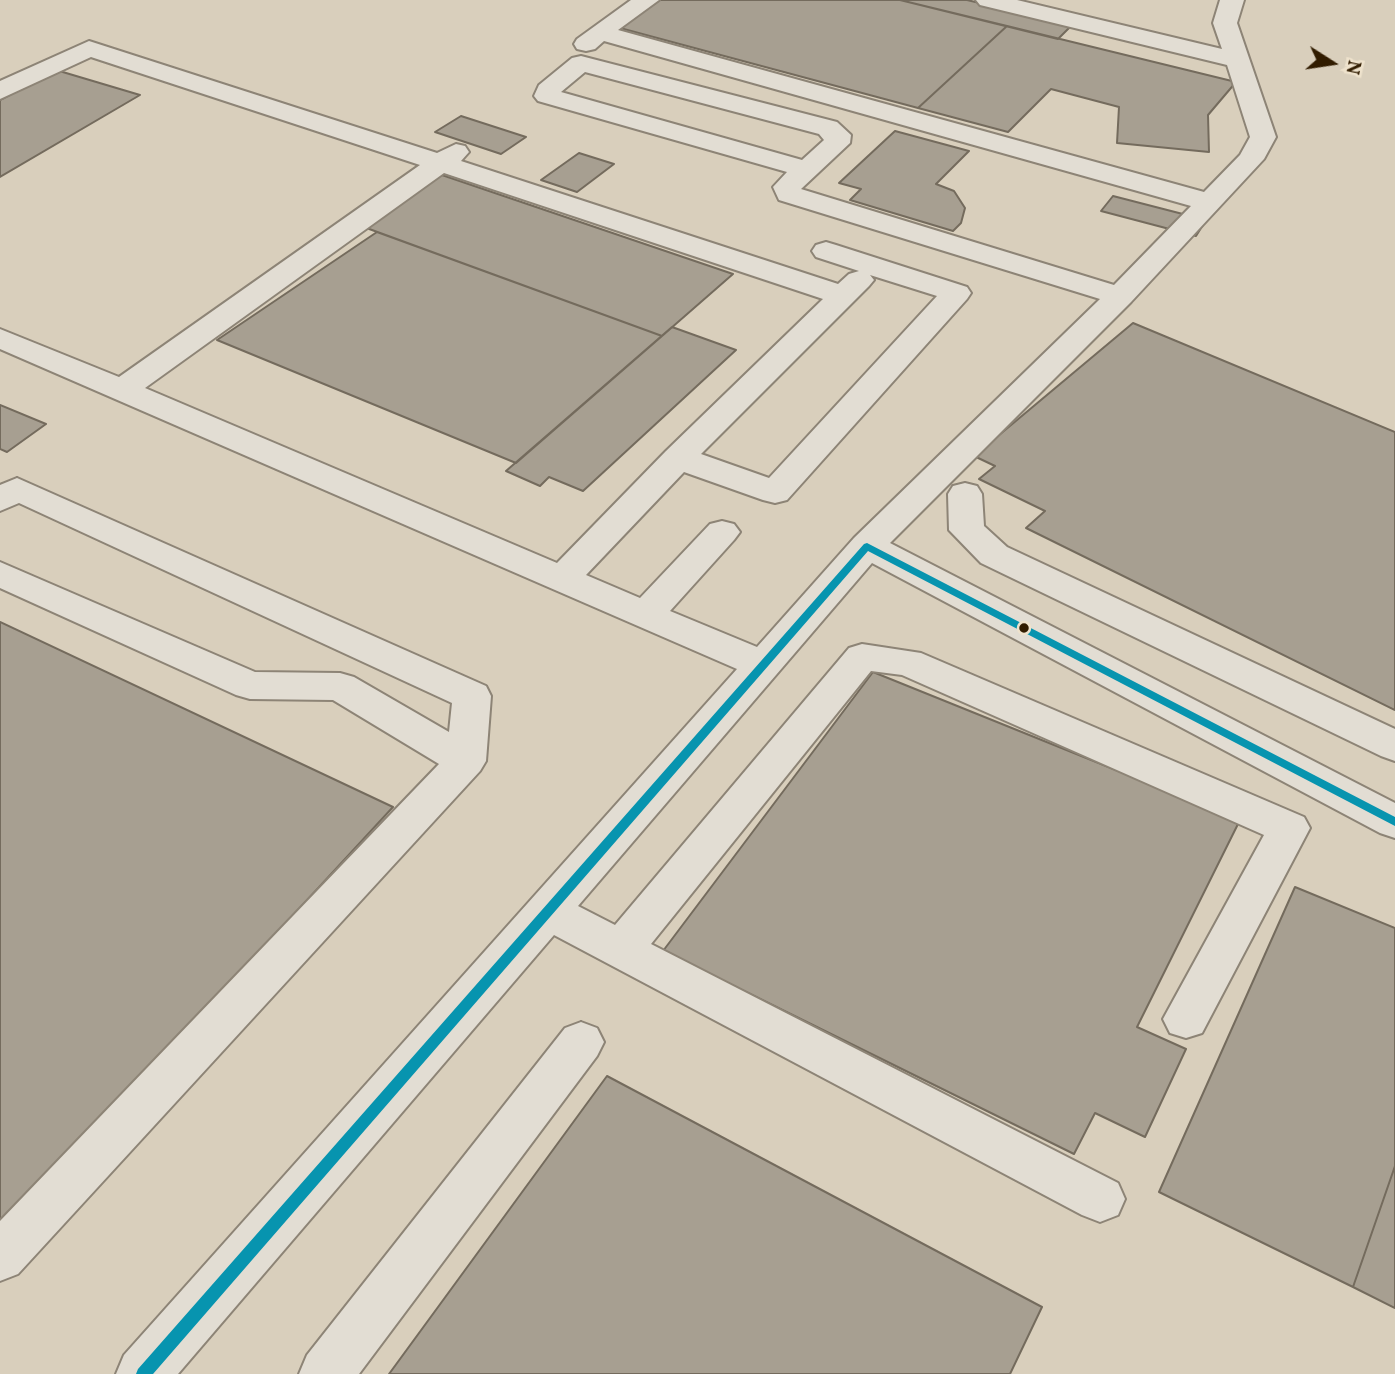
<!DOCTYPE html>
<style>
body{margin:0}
#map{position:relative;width:1395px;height:1374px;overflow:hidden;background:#d9cfbc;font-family:Vollkorn,serif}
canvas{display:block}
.north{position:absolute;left:1297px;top:28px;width:70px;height:70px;-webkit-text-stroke:5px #eee2cc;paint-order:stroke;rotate:102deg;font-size:19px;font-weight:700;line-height:28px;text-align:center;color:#311c00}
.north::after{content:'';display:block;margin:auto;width:24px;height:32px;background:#311c00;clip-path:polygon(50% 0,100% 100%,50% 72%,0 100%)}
</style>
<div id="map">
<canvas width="1395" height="1374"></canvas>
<div class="north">N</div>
</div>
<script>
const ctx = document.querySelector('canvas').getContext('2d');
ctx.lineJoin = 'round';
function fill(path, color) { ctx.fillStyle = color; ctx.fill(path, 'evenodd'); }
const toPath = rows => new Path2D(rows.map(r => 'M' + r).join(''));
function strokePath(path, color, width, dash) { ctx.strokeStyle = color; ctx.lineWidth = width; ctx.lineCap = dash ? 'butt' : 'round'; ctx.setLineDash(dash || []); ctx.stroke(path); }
const building = toPath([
 [660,0,900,0,1007,26,918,108,620,28,660,0],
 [900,0,967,0,1072,25,1058,39,900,0],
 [1007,26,1236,82,1208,115,1209,152,1117,143,1119,107,1051,89,1008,132,918,108,1007,26],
 [56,70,140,95,0,177,0,100,56,70],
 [461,116,526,137,501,154,435,132,461,116],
 [895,131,969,151,936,184,954,191,965,208,961,223,953,231,850,200,861,189,839,183,895,131],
 [579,153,614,164,577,192,541,180,579,153],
 [439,174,733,274,662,336,361,226,439,174],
 [1113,196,1206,220,1196,236,1101,211,1113,196],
 [377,232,662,336,516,463,217,340,377,232],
 [1133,323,1395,432,1395,710,1026,528,1045,511,979,479,995,466,974,456,1133,323],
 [672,327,736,350,583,491,549,477,540,486,506,471,672,327],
 [0,405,46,424,7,452,0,449,0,405],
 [0,622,393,807,0,1233,0,622],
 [873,672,1240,820,1137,1027,1186,1049,1145,1137,1095,1113,1074,1154,663,951,873,672],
 [1295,887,1395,928,1395,1166,1353,1287,1159,1192,1295,887],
 [607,1076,1042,1307,1010,1374,389,1374,607,1076],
 [1395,1166,1395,1308,1353,1287,1395,1166]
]);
fill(building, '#a79f91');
strokePath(building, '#746b5d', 2);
const minor = toPath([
 [631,0,659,0,618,30,1204,192,1240,155,1250,137,1227,65,980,5,976,0,1017,0,1222,49,1213,23,1220,0,1244,0,1237,23,1276,137,1264,159,1131,302,890,543,1395,803,1395,838,1380,833,872,563,578,906,615,925,849,648,862,644,921,653,1304,817,1310,828,1202,1033,1186,1038,1170,1033,1163,1019,1264,835,902,675,871,671,651,944,1118,1183,1125,1199,1118,1215,1100,1222,1082,1215,554,935,178,1374,116,1374,124,1355,737,669,0,349,0,329,119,377,420,165,91,57,0,99,0,81,89,41,437,153,456,144,465,146,469,152,461,161,838,284,849,274,859,271,816,257,812,251,816,245,826,242,836,245,967,287,971,293,967,299,787,500,775,503,763,500,684,472,586,575,640,598,710,524,722,521,734,524,740,532,734,540,670,611,757,647,854,538,1100,299,779,200,773,187,787,172,538,101,534,96,539,85,572,58,581,56,837,122,851,135,850,143,801,189,1114,285,1191,206,604,41,595,49,586,51,577,49,574,44,577,39,631,0],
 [585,72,819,134,824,140,802,160,561,92,585,72],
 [444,173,823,299,666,451,557,563,145,388,444,173],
 [870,275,937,296,769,478,701,454,869,286,874,280,870,275],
 [17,478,486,686,491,696,486,761,480,771,18,1274,0,1281,0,1221,439,764,333,700,250,699,236,695,0,588,0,562,255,672,340,673,354,677,449,732,452,703,19,503,0,511,0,485,17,478],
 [965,483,977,486,982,494,984,526,1007,547,1395,729,1395,761,1381,756,981,563,949,530,948,494,953,486,965,483],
 [581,1022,597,1028,604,1042,597,1056,359,1374,299,1374,307,1355,565,1028,581,1022]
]);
strokePath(minor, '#8d8476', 4);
fill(minor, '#e2ddd3');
fill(toPath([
 [867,543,1395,817,1395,826,868,551,153,1374,136,1374,138,1369,864,544,867,543]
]), '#0794af');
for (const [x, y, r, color] of [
 [1024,628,6,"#311c00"]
]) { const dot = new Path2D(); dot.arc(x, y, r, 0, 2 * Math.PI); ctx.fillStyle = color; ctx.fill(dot); strokePath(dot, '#eee2cc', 2.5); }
</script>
